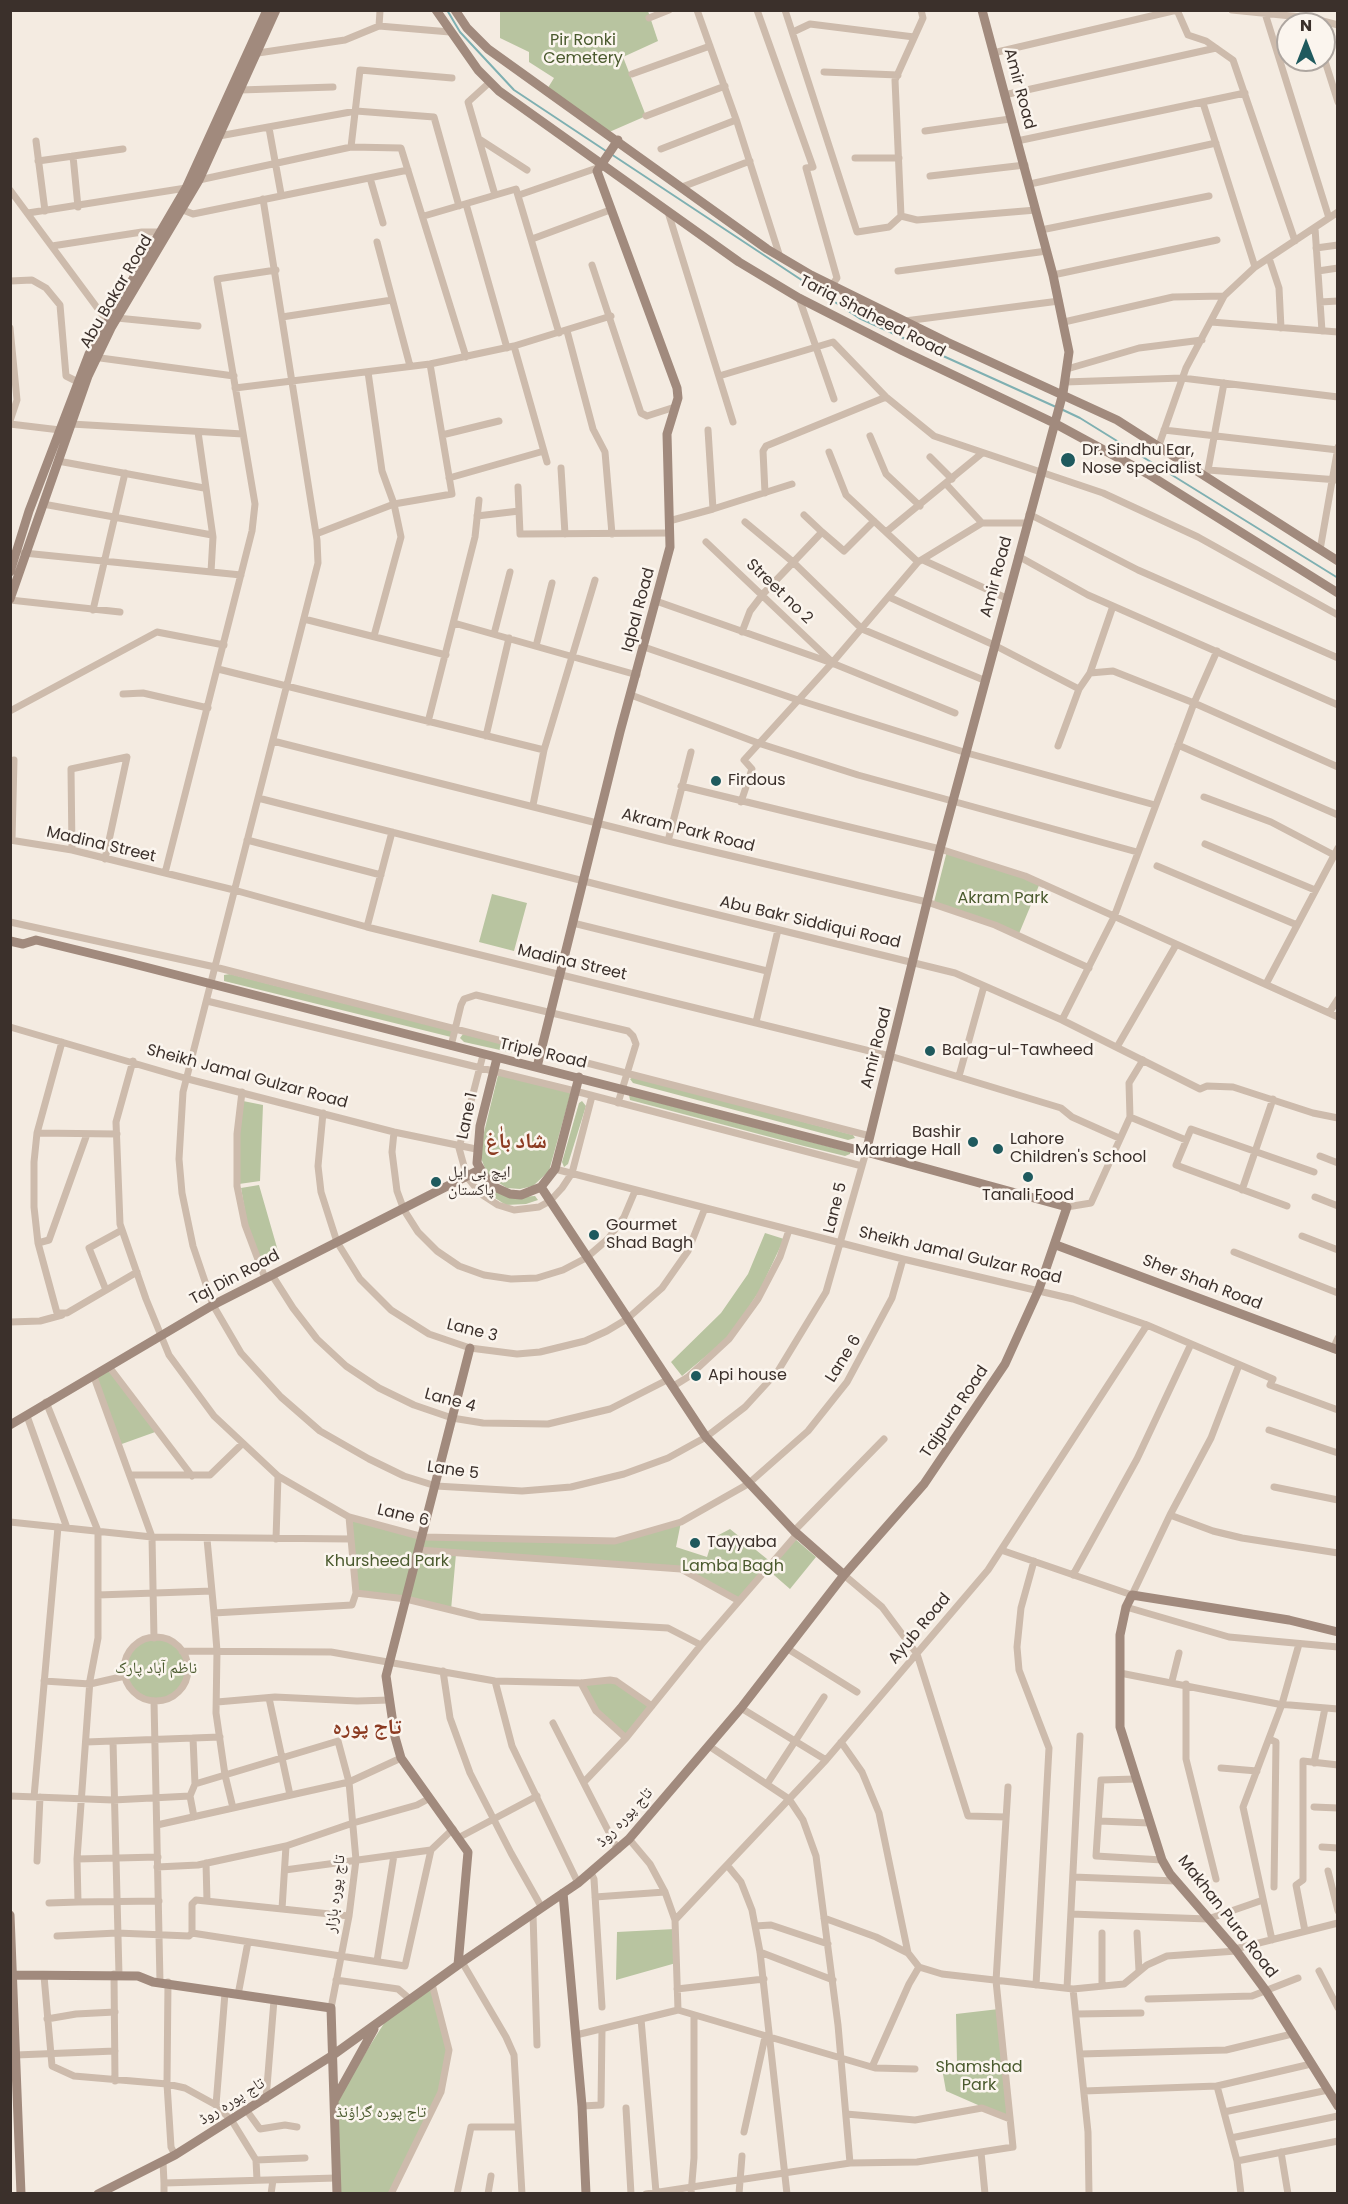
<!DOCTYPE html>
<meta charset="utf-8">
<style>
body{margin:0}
#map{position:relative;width:1348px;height:2204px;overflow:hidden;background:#f4ebe1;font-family:Poppins,sans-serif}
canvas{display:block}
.frame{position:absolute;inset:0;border:12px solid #3b302b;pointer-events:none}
.north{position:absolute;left:1276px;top:12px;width:60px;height:60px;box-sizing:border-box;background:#fbf5ee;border:2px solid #aea6a0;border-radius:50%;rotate:0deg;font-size:16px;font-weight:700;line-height:24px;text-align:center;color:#3b302b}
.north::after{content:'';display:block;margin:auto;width:21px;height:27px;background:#1f5a5e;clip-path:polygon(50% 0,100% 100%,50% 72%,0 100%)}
</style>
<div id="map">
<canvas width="1348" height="2204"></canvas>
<div class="frame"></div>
<div class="north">N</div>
</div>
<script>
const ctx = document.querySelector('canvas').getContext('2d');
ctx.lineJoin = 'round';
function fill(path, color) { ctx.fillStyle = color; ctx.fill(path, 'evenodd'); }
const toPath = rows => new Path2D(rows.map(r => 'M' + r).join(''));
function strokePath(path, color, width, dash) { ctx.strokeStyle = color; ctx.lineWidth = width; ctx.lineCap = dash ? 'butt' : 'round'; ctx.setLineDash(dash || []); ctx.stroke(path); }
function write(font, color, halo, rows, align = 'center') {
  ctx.font = font + ' Poppins,"Noto Naskh Arabic",sans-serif'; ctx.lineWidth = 5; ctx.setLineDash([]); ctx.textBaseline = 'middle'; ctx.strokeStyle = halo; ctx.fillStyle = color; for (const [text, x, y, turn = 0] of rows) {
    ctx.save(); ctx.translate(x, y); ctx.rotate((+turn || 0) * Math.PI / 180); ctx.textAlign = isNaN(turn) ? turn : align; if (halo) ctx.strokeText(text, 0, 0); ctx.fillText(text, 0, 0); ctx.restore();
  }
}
fill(toPath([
 [500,11,648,11,658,41,623,57,646,116,607,133,546,91,554,78,529,62,529,52,500,38],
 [947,851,1040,883,1018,936,934,902],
 [492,894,527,903,514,951,479,942],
 [230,974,452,1031,451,1037,224,981,224,975],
 [463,1034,536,1052,536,1058,464,1042,460,1038],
 [498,1075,571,1092,549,1171,533,1186,520,1189,507,1188,488,1176,479,1153],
 [633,1077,853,1135,855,1138,848,1140,633,1083,630,1079],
 [629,1095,850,1152,850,1154,845,1156,804,1146,630,1100],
 [243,1101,263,1105,260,1181,239,1184,239,1138],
 [582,1101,586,1106,568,1164,564,1167,562,1162,579,1103],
 [484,1182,522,1197,535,1196,538,1200,526,1204,506,1205,479,1188,480,1183],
 [259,1185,280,1258,263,1265,247,1223,241,1188],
 [765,1233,784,1239,760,1290,729,1337,682,1376,671,1362,721,1313,748,1274],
 [110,1368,158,1431,119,1445,94,1377],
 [349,1517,423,1537,615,1541,681,1522,676,1547,707,1557,713,1538,730,1529,772,1563,794,1538,816,1557,790,1589,767,1569,739,1601,681,1569,456,1554,451,1610,356,1593],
 '124 1669a32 32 0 1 1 64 0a32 32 0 1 1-64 0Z',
 [610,1680,652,1706,626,1738,596,1711,581,1683],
 [675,1929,676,1963,616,1980,617,1932],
 [432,1984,449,2050,441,2091,391,2193,337,2193,335,2101,388,2017],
 [999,2009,1010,2119,946,2091,941,2063,957,2063,956,2014]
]), '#b8c4a0');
strokePath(toPath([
 [447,10,460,32,514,90,606,151],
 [611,154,859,318,1056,407],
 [1061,409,1080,418,1338,578]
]), '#7fb0b2', 2);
strokePath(toPath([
 [697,10,737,122,780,257],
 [757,10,813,167,806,168,837,278,832,285],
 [785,10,857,232,889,227,901,216,895,80,923,18,921,10],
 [1232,10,1311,18,1338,25],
 [1264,10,1329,218],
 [649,18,669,10],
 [379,26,450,32],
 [793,32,810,24,914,37],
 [258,53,345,40,379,26,380,11],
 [993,53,1177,10,1188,35,1206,41,1233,60,1295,241],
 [1324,58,1338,102],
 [824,72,898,75],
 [632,74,710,46],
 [490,82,468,102,495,195],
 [240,90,333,87],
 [1004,95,1216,48],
 [1203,103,1255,267],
 [646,116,725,86],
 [269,128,281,194],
 [925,131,1010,119],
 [219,136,356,111,434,117,459,206],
 [479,139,527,170],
 [36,141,45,211],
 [1017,141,1245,93],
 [351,147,360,70,452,78],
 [661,149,736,120],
 [73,156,78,207],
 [855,158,899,158],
 [38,161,123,149],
 [930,176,1025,165],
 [370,178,383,223],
 [199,180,351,147,401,148,466,357],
 [1030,184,1216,143],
 [682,187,750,161],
 [10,190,107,321],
 [519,195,597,168],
 [263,199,317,540,318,563,183,1092,179,1159,182,1193,193,1246,213,1305,241,1353,281,1397,320,1431,369,1459,404,1476,436,1486,522,1491,571,1487,624,1474,668,1458,706,1437,745,1407,778,1371,826,1292,866,1152],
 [466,204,507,348],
 [178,208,193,214,408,170],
 [668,212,733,422],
 [28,213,186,188],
 [424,216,516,189,559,333],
 [901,216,917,220,1036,210],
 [1315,228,1322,331],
 [1041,230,1209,196],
 [532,239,610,210],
 [377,242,410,366],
 [52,246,142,232,162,232],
 [1316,248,1338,245],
 [1269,258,1279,288,1281,328],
 [592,265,641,413,647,416,675,407],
 [898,271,1047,251],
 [1318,271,1338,268],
 [1053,275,1217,240],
 [10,281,32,280,46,288,60,305,66,376,78,382],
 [799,298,834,399],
 [1320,302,1338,301],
 [282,317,392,300],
 [117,318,198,326],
 [905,321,1059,301],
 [1064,322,1173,297,1224,296],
 [1211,322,1338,332],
 [10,328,17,400,10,421],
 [567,331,593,429,605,452,612,534],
 [514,346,547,462],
 [93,357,234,376],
 [1067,369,1139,348,1202,340],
 [368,372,382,471,394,504,401,537,374,636],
 [719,376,833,342,886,397,934,436,1103,493,1198,537,1338,615],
 [1065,382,1182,378,1338,397],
 [235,388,430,364,514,346,611,316],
 [10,424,60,430],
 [71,424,243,434],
 [1164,430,1338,450],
 [198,432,213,537,211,572],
 [442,435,499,421],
 [870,436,886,474,920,506],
 [1159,445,1186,368,1224,296,1255,267,1338,212],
 [829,452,846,495,918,562],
 [930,457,952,479],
 [58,461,204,488],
 [561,468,565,534],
 [1208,470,1224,383],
 [1206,476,1208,470,1338,480],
 [449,478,544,451],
 [946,484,982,523],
 [518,487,520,534,670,533],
 [765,493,763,451,766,446,886,397],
 [43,504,212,535],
 [713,509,792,484],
 [1029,514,1138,570,1338,658],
 [477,516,519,511],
 [669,521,713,509,708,430],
 [745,522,793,562,862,629,986,681],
 [822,532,844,551,874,521],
 [886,532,981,454],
 [316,534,394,504,452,494,430,364],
 [706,542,831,661],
 [1320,550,1338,447],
 [24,553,241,575],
 [1018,556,1088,595,1338,705],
 [923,560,1006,598],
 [889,597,994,645,1079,689],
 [10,600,120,612],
 [656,601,832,663,955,713],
 [93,610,125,473],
 [304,619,446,655],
 [454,623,637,675],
 [742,632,750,611,763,594,822,532,804,515],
 [494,634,510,572],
 [536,646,552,583],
 [644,647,798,700,967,753,1155,805],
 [218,669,544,750],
 [1090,673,1113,671,1194,703,1338,767],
 [123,694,143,693,208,708],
 [631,695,758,743,858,775,1137,852],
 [10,711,157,632,224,645],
 [428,722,475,537,479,500],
 [486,736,509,638],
 [273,741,668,841,927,902,995,925,1089,968],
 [1178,745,1338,815],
 [1058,746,1079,689,1090,673,1113,606],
 [681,786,940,849,1025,876,1338,1017],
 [1204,797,1271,822,1334,855],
 [258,798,678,905,955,973,1062,1020,1200,1089,1207,1086,1233,1087,1313,1113,1338,1118],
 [741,802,752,769,744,760,832,663,918,562,982,523,1027,523],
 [533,805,544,750,595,580],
 [10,840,72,850,234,890,367,927,890,1056,1061,1108,1072,1117,1119,1138],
 [12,840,14,760],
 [247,840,381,875],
 [668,841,691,752],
 [1205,844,1315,890],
 [72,850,71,769,127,757,105,859],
 [1157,866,1297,925],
 [165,873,252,531,255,504,217,279,276,270],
 [10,922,215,967,870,1136],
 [573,923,767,971],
 [367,927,392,832],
 [1266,984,1338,848],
 [207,1001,575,1091,862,1166],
 [1329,1013,1338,999],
 [1062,1020,1114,917,1194,703,1217,651],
 [756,1022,778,930],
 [10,1027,188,1079,394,1132,476,1149],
 [62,1042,37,1133,34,1162,34,1207,38,1243,57,1313,67,1313,137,1272],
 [451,1046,461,1005,464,999,476,995,628,1031,633,1036,636,1044,618,1103],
 [1117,1047,1176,945],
 [483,1055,459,1148,467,1177,481,1194,498,1205,514,1210,539,1207,550,1201,562,1188,572,1173,592,1096],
 [133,1061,116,1122,120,1224,146,1299,169,1355,214,1416,278,1476,349,1517,423,1537,615,1541,681,1522,748,1484,808,1431,847,1382,892,1298,903,1259],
 [959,1076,984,986],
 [242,1092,237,1134,237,1186,245,1225,265,1278],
 [323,1113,318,1166,321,1192,337,1242,360,1279,391,1310,429,1334,470,1348,517,1354,540,1352,585,1341,607,1331,627,1319,662,1288,688,1251,705,1208],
 [1130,1117,1129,1083,1143,1060],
 [394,1132,392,1152,397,1191,404,1210,418,1232,437,1251,459,1266,484,1275,511,1279,537,1278,563,1270,586,1258,608,1239,624,1217,635,1191],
 [37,1133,117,1134],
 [1320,1156,1338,1163],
 [555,1169,903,1259,1073,1299,1147,1325,1273,1379,1270,1385,1338,1410],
 [1242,1190,1273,1099],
 [1315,1197,1338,1206],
 [1287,1206,1176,1165,1191,1129,1314,1172],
 [1067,1207,1091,1203,1130,1117,1186,1140],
 [1302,1236,1338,1250],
 [38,1243,49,1240,87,1134],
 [1234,1252,1338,1293],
 [272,1275,293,1308,317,1339,346,1366,379,1388,414,1405,452,1418,483,1423,548,1424,610,1409,667,1380],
 [106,1290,89,1248,122,1230],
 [10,1322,40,1321,62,1315],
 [1333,1349,1338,1338],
 [110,1368,192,1476],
 [94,1377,152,1537,154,1638],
 [672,1387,688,1377,729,1339,758,1299,780,1257,789,1230],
 [46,1402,98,1531,98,1638,90,1680,77,1859,78,1902,159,1901],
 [27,1416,67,1528],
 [1269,1430,1338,1453],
 [130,1475,210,1475,242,1444],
 [1274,1487,1338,1500],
 [1170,1515,1213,1531,1242,1538,1338,1553],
 [10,1522,152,1537,351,1539,349,1517],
 [794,1531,884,1439],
 [207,1539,214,1613,352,1605,356,1593,406,1599,480,1617,668,1628,701,1645],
 [276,1539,278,1476],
 [351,1539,356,1593],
 [419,1550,681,1569,739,1601],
 [1001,1550,1132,1595,1170,1515,1211,1438,1239,1365],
 [1034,1561,1021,1608,1017,1647,1019,1670,1049,1748,1036,1985],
 [844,1575,882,1607,917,1654,968,1816,1006,1817],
 [1073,1575,1137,1459,1191,1344],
 [98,1595,212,1591],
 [1126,1607,1229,1637,1338,1647],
 [214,1613,217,1651,216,1713,225,1775,233,1808],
 '124 1669a32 32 0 1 1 64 0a32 32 0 1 1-64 0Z',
 [788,1649,857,1692],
 [182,1651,331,1652,495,1681,581,1683,610,1680,616,1681,652,1706],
 [443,1671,450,1718,470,1773,511,1853,542,1908],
 [1120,1673,1278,1704,1338,1709],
 [44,1681,90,1684,125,1676],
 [495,1681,512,1746,578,1883],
 [1172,1681,1179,1653],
 [581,1683,596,1711,626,1738],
 [1186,1684,1186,1759,1216,1879],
 [269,1698,290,1795],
 [154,1701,160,1982],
 [217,1702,275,1697,357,1701,390,1700],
 [741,1708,826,1760],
 [553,1723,618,1850],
 [193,1738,195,1784,190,1796,194,1817],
 [1269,1739,1276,1742,1274,1887],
 [113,1741,119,1975],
 [86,1742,220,1737],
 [841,1742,862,1772,879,1813,908,1953],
 [709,1746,789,1799,803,1820,816,1856,838,2025,850,2163],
 [1314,1763,1325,1708],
 [1221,1768,1257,1771],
 [1136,1779,1101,1780,1096,1856,1162,1860],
 [584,1782,626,1738,701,1645,797,1534],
 [195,1784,338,1741,349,1782,356,1860,349,1916,331,2008],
 [767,1784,824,1697],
 [10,1796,113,1800,190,1796],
 [34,1797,58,1527],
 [1314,1807,1338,1808],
 [1099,1821,1150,1823],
 [157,1825,349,1782,401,1758],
 [458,1838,537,1796],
 [629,1839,650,1864,665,1892,675,1920,678,2010],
 [1322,1847,1338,1848],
 [77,1859,158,1857],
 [37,1861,40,1797],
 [206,1863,207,1901],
 [727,1865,741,1882,752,1910,760,1952,787,2194],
 [157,1867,198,1865,286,1846,353,1823,417,1805,430,1798],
 [285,1870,431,1850],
 [1328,1871,1338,1911],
 [591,1873,594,1879,602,2007],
 [1073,1877,1176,1881],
 [595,1897,665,1892],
 [49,1903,78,1902],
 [282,1909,286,1846],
 [533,1914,537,2045],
 [1071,1914,1208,1919,1263,1900],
 [824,1918,876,1937,908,1953,919,1967,942,1974,1073,1989,1124,1984,1147,1965,1167,1956,1236,1951],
 [675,1920,826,1760,988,1570,1147,1325],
 [755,1926,771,1925,828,1944],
 [1305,1931,1296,1885,1303,1880,1303,1761,1338,1765],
 [192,1933,405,1966,431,1850,453,1829],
 [1137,1933,1139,1971],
 [57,1936,117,1933,189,1936,192,1933,192,1904,196,1900,349,1916],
 [1272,1940,1243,1807,1282,1704,1299,1644],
 [1235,1949,1338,1923],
 [760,1952,833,1980],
 [377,1961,394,1855],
 [462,1962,506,2037,514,2055,522,2194],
 [1319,1971,1338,2008],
 [114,1974,115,2081],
 [44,1976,52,2066,74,2076,167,2084,185,2088,216,2105,232,2121,256,2160,257,2180],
 [336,1980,398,1989,411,2000],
 [168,1982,167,2084,171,2147,175,2155],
 [1102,1986,1102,1933],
 [1067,1988,1080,1736],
 [677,1989,764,1979],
 [1073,1989,1088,2132,1089,2194],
 [238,1995,248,1942],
 [1148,1999,1252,1996,1298,1978],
 [1076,2014,1141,2013],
 [47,2019,76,2014,115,2012],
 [641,2019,656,2192],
 [576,2035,678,2010,875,2068,915,2069],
 [1080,2054,1226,2050,1292,2034],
 [16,2055,115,2051],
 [872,2067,909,1984,919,1967],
 [1217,2086,1237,2161,1241,2194],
 [1084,2091,1217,2086,1311,2064],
 [266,2099,274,2000],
 [216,2105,225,1993],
 [582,2106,601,2105,602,2029],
 [626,2108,631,2194],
 [247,2111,260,2129,285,2125,297,2127],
 [1224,2112,1328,2090],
 [846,2114,915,2120,982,2108,1010,2119],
 [744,2132,765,2037],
 [1231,2138,1338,2116],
 [981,2152,985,2194],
 [1281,2152,1288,2194],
 [256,2160,305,2158],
 [1237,2161,1338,2141],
 [163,2162,164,2183],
 [164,2194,164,2183,336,2178],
 [271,2194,273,2180],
 [391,2194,441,2092,449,2050,432,1984],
 [457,2194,471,2127,518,2127],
 [488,2194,491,2176],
 [646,2194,850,2163,917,2162,1013,2147,996,1981,1008,1787],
 [691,2194,694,2158,694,2015],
 [739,2194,742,2156]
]), '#cdbbac', 7);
strokePath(toPath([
 [436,10,478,70,499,91,739,262,799,298,903,351,1054,423,1148,474,1338,593],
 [455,10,467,28,488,49,767,249,811,275,947,342,1117,420,1338,561],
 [10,572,29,511,89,354,186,188,267,10],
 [10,599,88,376,111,328,199,180,276,10],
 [10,941,23,944,36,940,122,961,866,1152,1067,1207,1039,1289,1005,1364,924,1484,844,1575,741,1708,629,1839,578,1883,462,1962,333,2055,175,2155,98,2194],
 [497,1058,480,1126,477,1163,490,1185,510,1194,521,1195,541,1187,555,1169,579,1077],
 [537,1067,620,732,670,547,667,434,678,398,677,388,597,171,618,140],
 [866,1152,940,849,1063,393,1069,352,1053,275,982,10],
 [541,1187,706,1437,794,1531,844,1575],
 [1056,1245,1338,1350],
 [10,1425,213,1305,479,1170],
 [1338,1632,1289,1620,1132,1595,1126,1607,1120,1635,1120,1727,1162,1860,1170,1874,1235,1949,1266,1991,1338,2106],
 [563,1893,582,2106,586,2194],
 [10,1915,21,2194],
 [458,1965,468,1852,401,1758,395,1737,386,1676,470,1348],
 [10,1975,138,1976,153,1982,331,2008,337,2194],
 [335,2099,374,2029]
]), '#a18a7d', 9);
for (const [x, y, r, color] of [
 [1068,460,8,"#1f5a5e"],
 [716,781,6,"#1f5a5e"],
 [930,1051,6,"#1f5a5e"],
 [973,1142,6,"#1f5a5e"],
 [998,1149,6,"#1f5a5e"],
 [1028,1177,6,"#1f5a5e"],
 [436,1182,6,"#1f5a5e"],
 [594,1235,6,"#1f5a5e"],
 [696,1376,6,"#1f5a5e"],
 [695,1543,6,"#1f5a5e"]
]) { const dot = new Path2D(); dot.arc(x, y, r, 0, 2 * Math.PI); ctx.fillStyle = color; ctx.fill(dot); strokePath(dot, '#fbf5ee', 2); }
write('16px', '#4a5a2e', '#fbf5ee', [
 ["Pir Ronki",583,41],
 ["Cemetery",583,59],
 ["Akram Park",1003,899],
 ["Khursheed Park",387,1562],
 ["Lamba Bagh",733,1567],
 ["ناظم آباد پارک",156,1669],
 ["Shamshad",979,2068],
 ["Park",979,2086],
 ["تاج پورہ گراؤنڈ",381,2113]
]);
write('16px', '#3b302b', '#fbf5ee', [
 ["Amir Road",1019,89,75],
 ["Abu Bakar Road",117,292,-60],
 ["Tariq Shaheed Road",872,317,27],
 ["Amir Road",997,577,-75],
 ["Street no 2",779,592,44],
 ["Iqbal Road",639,610,-75],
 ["Akram Park Road",688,831,14],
 ["Madina Street",101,845,13],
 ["Abu Bakr Siddiqui Road",810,923,13],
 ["Madina Street",572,963,13],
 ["Amir Road",877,1048,-76],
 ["Triple Road",543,1054,13],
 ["Sheikh Jamal Gulzar Road",247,1077,15],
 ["Lane 1",468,1116,-78],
 ["Lane 5",836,1208,-76],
 ["Sheikh Jamal Gulzar Road",960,1256,13],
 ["Taj Din Road",235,1278,-28],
 ["Sher Shah Road",1202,1283,21],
 ["Lane 3",472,1331,14],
 ["Lane 6",844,1359,-58],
 ["Lane 4",450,1401,15],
 ["Tajpura Road",955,1412,-56],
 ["Lane 5",453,1471,8],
 ["Lane 6",403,1516,13],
 ["Ayub Road",920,1629,-50],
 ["تاج پورہ روڈ",625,1818,-47],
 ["تاج پورہ بازار",336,1894,-83],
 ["Makhan Pura Road",1227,1917,52],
 ["تاج پورہ روڈ",232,2102,-32]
]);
write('16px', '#3b302b', '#fbf5ee', [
 ["Dr. Sindhu Ear,",1082,451],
 ["Nose specialist",1082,469],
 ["Firdous",728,781],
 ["Balag-ul-Tawheed",942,1051],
 ["Bashir",961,1133,"right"],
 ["Marriage Hall",961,1151,"right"],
 ["Lahore",1010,1140],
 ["Children's School",1010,1158],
 ["ایچ بی ایل",448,1173],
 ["پاکستان",448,1191],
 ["Tanali Food",1028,1196,"center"],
 ["Gourmet",606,1226],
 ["Shad Bagh",606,1244],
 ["Api house",708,1376],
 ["Tayyaba",707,1543]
], 'left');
write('bold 22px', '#8c3b22', '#fbf5ee', [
 ["شاد باٰغ",516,1142],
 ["تاج پورہ",367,1728]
]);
</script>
